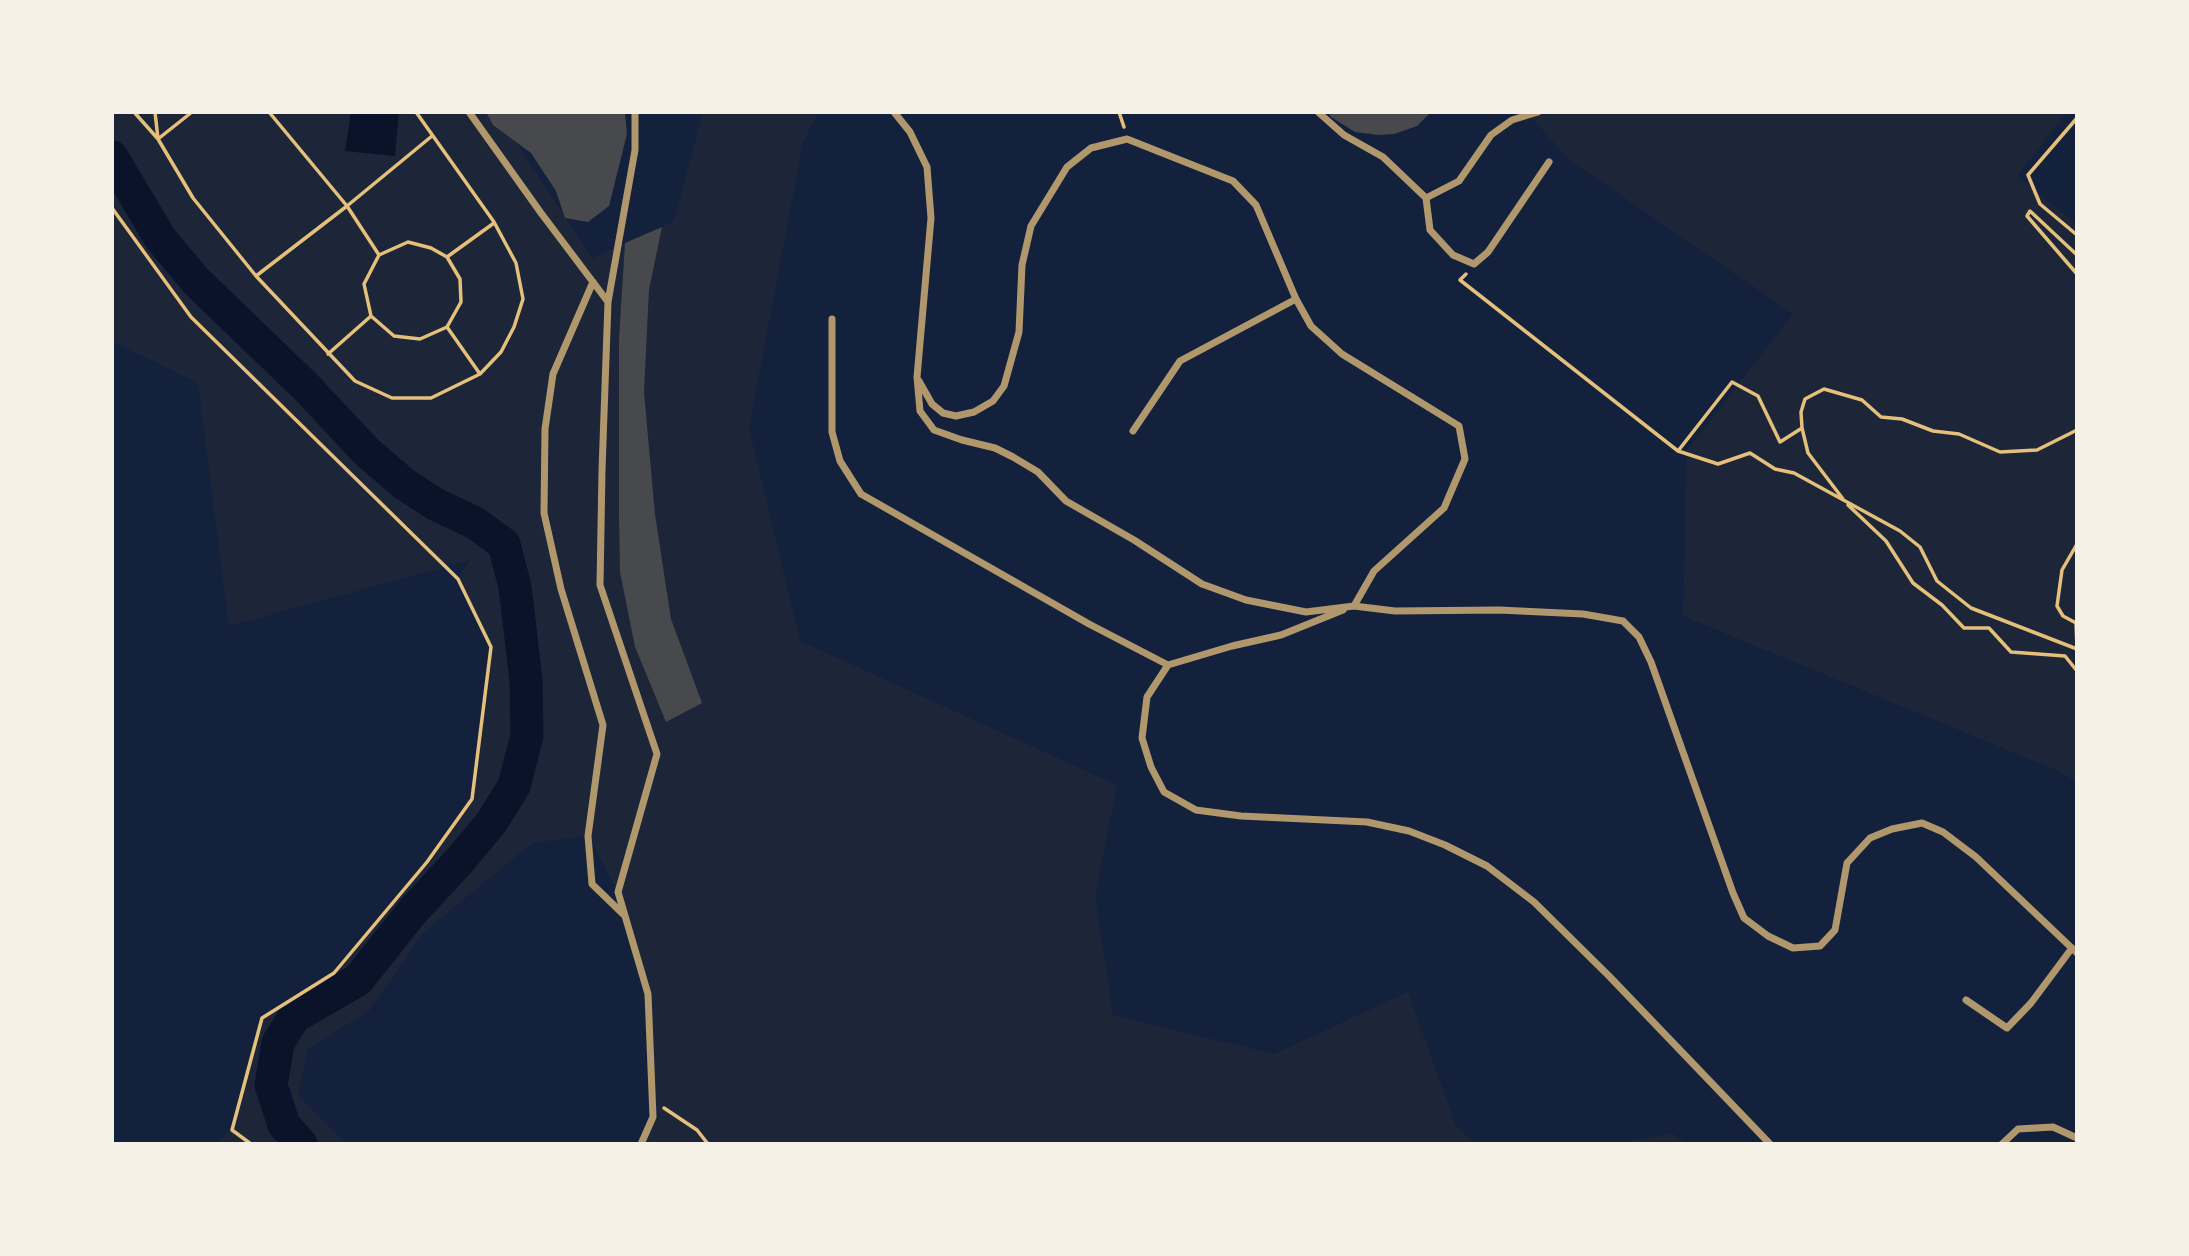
<!DOCTYPE html>
<style>
body{margin:0}
#map{position:relative;width:2189px;height:1256px;overflow:hidden;background:#14213d;font-family:"IBM Plex Serif",serif}
canvas{display:block}
.frame{position:absolute;inset:0;border:114px solid #f6f1e7;pointer-events:none}
</style>
<div id="map">
<canvas width="2189" height="1256"></canvas>
<div class="frame"></div>
</div>
<script>
const ctx = document.querySelector('canvas').getContext('2d');
ctx.lineJoin = 'round';
function fill(path, color) { ctx.fillStyle = color; ctx.fill(path, 'evenodd'); }
const toPath = rows => new Path2D(rows.map(r => 'M' + r).join(''));
function strokePath(path, color, width, dash) { ctx.strokeStyle = color; ctx.lineWidth = width; ctx.lineCap = dash ? 'butt' : 'round'; ctx.setLineDash(dash || []); ctx.stroke(path); }
fill(toPath([
 [112,112,497,112,592,259,625,243,619,338,620,572,635,647,666,721,701,703,671,619,655,514,644,392,649,290,662,227,674,221,703,112,818,112,803,142,749,428,800,641,1117,785,1095,896,1113,1015,1274,1054,1408,992,1456,1126,1476,1144,641,1144,653,1117,648,994,618,892,588,836,532,843,422,934,369,1011,308,1049,298,1095,347,1144,215,1144,232,1129,262,1018,334,973,427,862,472,799,491,647,458,579,470,560,229,626,198,383,112,341],
 [1527,112,2067,112,2017,176,2077,225,2077,782,2056,770,1683,616,1687,450,1793,314,1568,159],
 [1672,1133,1687,1144,1615,1144]
]), '#1d2539');
fill(toPath([
 [351,112,399,112,395,156,345,151]
]), '#0b132b');
strokePath(toPath([
 [112,157,160,238,196,281,306,387,367,452,403,483,435,504,475,523,504,544,515,587,526,680,527,736,514,786,491,823,461,859,412,912,358,980,294,1017,278,1043,271,1085,284,1125,301,1144]
]), '#0b132b', 33);
fill(toPath([
 [486,112,625,112,627,134,609,206,588,222,565,218,556,191,531,153,493,125],
 [1328,112,1431,112,1417,126,1394,134,1378,135,1355,132,1331,117],
 [662,227,649,290,644,392,655,514,671,619,702,703,666,722,635,647,620,572,619,518,619,338,625,243]
]), '#48494c');
strokePath(toPath([
 [134,112,158,139,193,198,256,276,355,381,392,398,431,398,480,374,501,352,514,327,523,299,516,263,494,222,416,112],
 [155,112,158,139,192,112],
 [269,112,347,206,379,255],
 [1119,112,1124,127],
 [2077,118,2028,175,2040,204,2077,235],
 [112,208,191,317,458,579,491,647,472,799,427,862,334,973,262,1018,232,1130,251,1144],
 [408,242,431,248,447,257,460,279,461,302,447,327,420,339,394,336,371,316,364,284,379,255,408,242],
 [2077,255,2030,211,2027,216,2077,274],
 [447,257,494,223],
 [1466,274,1460,280,1678,451,1718,464,1750,453,1775,469,1794,473,1900,531,1920,547,1937,581,1971,608,2077,649],
 [256,276,347,206,432,136],
 [447,327,480,374],
 [328,354,371,316],
 [1802,428,1801,412,1805,399,1824,389,1862,400,1881,417,1902,419,1933,431,1959,434,2000,452,2037,450,2077,430],
 [1678,451,1732,382,1758,396,1780,442,1802,428,1808,453,1843,499],
 [1848,505,1886,541,1913,583,1942,605,1964,628,1989,628,2011,652,2065,656,2077,671],
 [2077,544,2062,570,2057,606,2063,616,2076,623,2077,648],
 [664,1108,697,1130,708,1144]
]), '#e5c07b', 3.5);
strokePath(toPath([
 [469,112,541,213,608,302],
 [635,112,635,150,608,302,602,470,600,585,657,754,618,892,648,994,653,1117,641,1144],
 [894,112,910,132,927,167,931,218,917,377,920,411,934,430,962,440,995,448,1013,457,1038,472,1066,501,1134,540,1202,584,1246,600,1306,612,1354,606,1395,611,1499,610,1583,614,1623,621,1639,637,1651,662,1733,893,1744,918,1768,936,1793,948,1820,946,1835,930,1847,863,1870,838,1892,829,1922,823,1943,832,1976,857,2077,953],
 [1318,112,1344,135,1383,157,1426,198],
 [1426,198,1430,230,1453,255,1474,264,1488,252,1549,162],
 [1426,198,1459,181,1491,135,1512,120,1538,112],
 [593,282,553,374,545,429,544,513,561,589,603,725,588,836,592,884,624,915],
 [832,319,832,432,840,461,861,494,1089,624,1168,665],
 [919,381,932,404,943,413,956,416,974,412,993,401,1004,386,1019,332,1022,265,1031,226,1067,167,1091,148,1127,139,1233,181,1256,205,1296,299,1311,326,1342,354,1459,426,1465,459,1444,508,1374,571,1354,606],
 [1133,431,1180,361,1296,299],
 [1343,610,1281,635,1232,646,1168,665,1147,697,1142,738,1151,767,1164,792,1196,810,1241,816,1367,822,1409,831,1445,845,1487,866,1534,902,1609,976,1770,1144],
 [1966,1000,2007,1028,2031,1003,2072,948],
 [2002,1144,2018,1129,2053,1127,2077,1138]
]), '#b1986c', 7);
</script>
